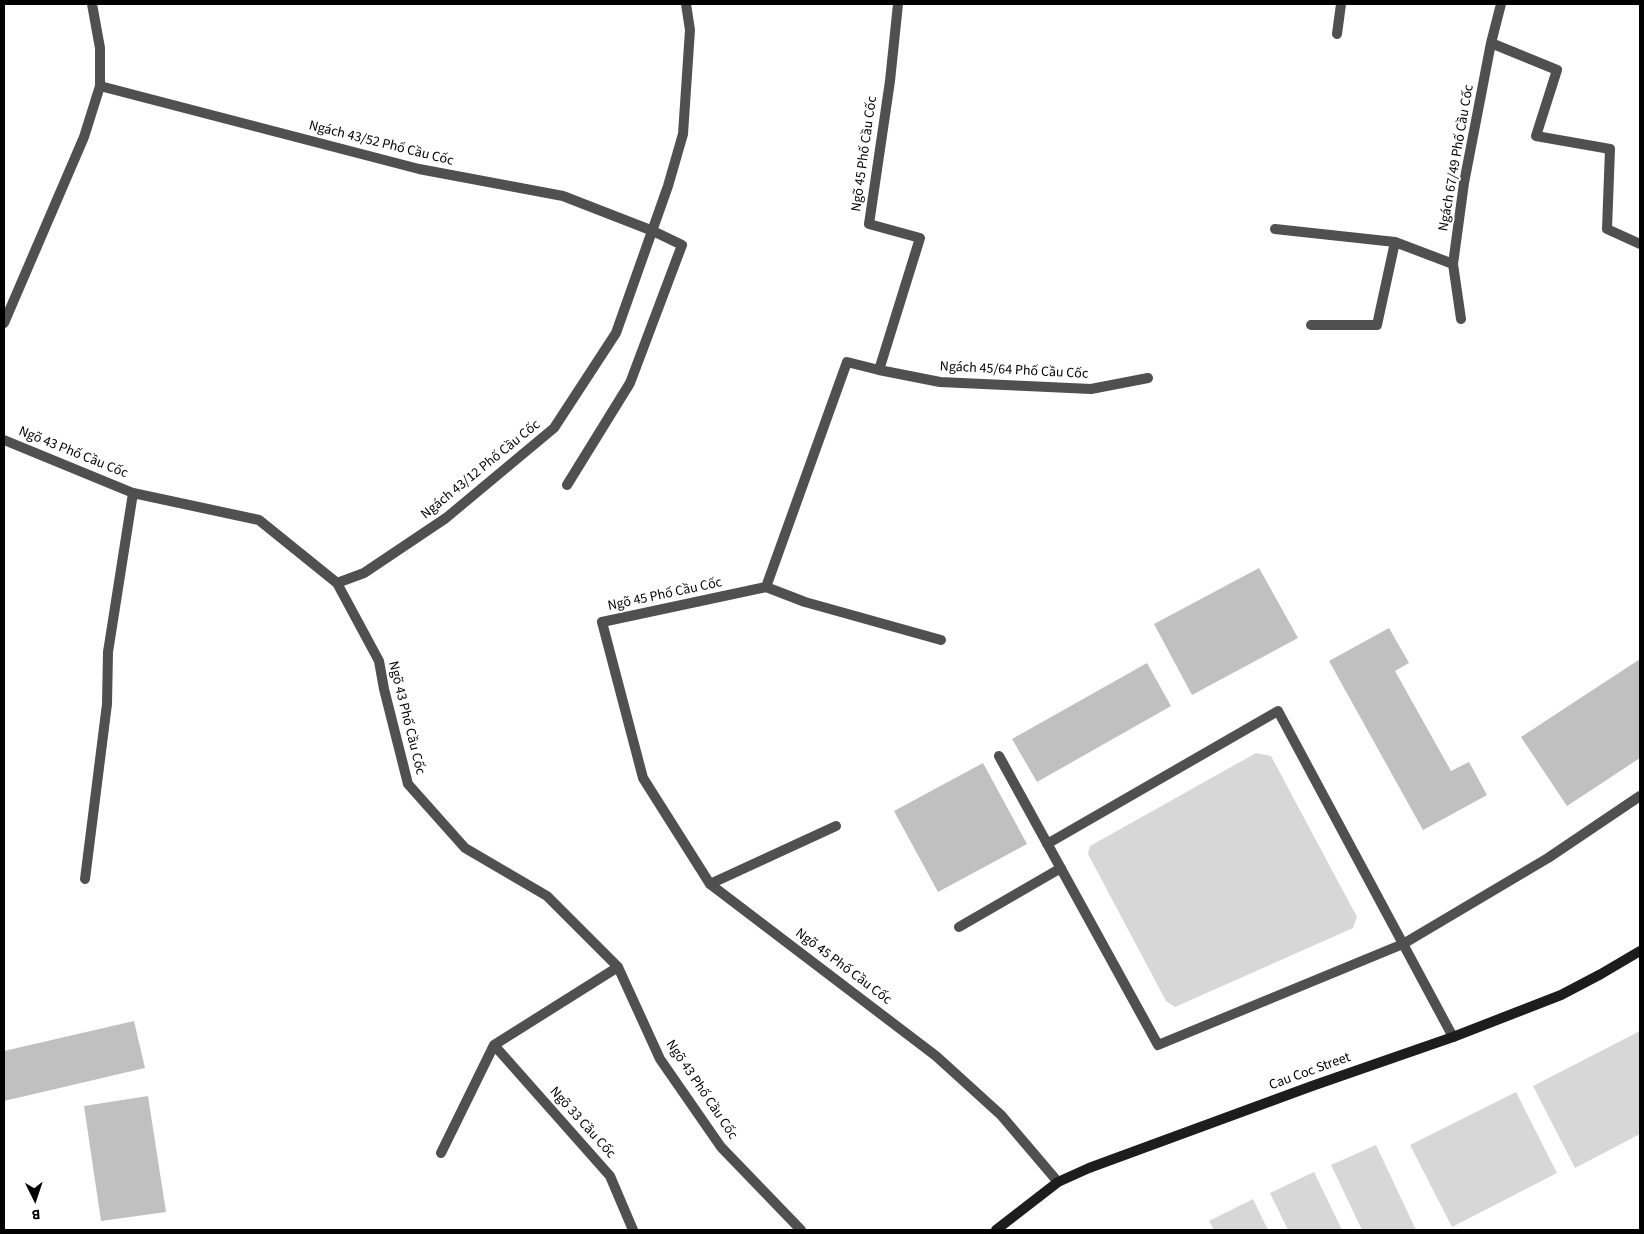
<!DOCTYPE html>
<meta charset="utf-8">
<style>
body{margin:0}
#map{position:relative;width:1644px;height:1234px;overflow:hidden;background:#fff;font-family:"Source Sans 3",sans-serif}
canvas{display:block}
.frame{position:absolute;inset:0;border:5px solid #000;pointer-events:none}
.north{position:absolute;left:10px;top:1174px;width:50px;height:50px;-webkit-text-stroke:4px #fff;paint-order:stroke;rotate:176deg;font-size:14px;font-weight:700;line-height:20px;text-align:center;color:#000}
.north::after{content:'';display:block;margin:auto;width:18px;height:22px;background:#000;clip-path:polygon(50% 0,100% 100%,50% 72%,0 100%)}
</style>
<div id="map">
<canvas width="1644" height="1234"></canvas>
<div class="frame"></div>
<div class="north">B</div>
</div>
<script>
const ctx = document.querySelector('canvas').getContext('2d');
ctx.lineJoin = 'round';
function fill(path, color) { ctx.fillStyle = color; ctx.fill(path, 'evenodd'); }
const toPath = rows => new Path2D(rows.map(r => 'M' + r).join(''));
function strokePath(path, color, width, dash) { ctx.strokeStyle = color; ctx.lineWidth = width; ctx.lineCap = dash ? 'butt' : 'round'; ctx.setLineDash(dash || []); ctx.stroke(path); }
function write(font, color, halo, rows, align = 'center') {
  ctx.font = font + ' "Source Sans 3",sans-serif'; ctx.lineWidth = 4; ctx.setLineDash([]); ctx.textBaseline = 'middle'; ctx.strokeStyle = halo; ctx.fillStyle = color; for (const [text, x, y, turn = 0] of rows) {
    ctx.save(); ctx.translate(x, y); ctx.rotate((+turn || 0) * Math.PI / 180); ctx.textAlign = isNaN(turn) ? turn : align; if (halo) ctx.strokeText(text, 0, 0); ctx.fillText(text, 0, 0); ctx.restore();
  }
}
fill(toPath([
 [1256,753,1271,756,1357,917,1353,928,1175,1007,1166,1001,1088,854,1090,846],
 [1640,1031,1640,1134,1575,1168,1533,1086],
 [1516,1092,1557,1173,1452,1227,1410,1145],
 [1376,1145,1416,1230,1362,1230,1331,1165],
 [1314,1172,1342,1230,1288,1230,1270,1193],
 [1253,1199,1268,1230,1214,1230,1209,1221]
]), '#d7d7d7');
fill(toPath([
 [1259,568,1298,638,1192,695,1154,624],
 [1389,628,1409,663,1395,671,1451,771,1469,762,1487,795,1423,830,1329,661],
 [1640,659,1640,758,1567,806,1521,737],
 [1147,663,1171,706,1037,782,1012,739],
 [983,763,1027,844,938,892,894,811],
 [134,1021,145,1068,4,1101,4,1051],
 [148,1096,166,1212,101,1221,84,1106]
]), '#c0c0c0');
strokePath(toPath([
 [1337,34,1341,4],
 [1491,43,1557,70,1536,136,1610,149,1607,229,1640,244],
 [100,86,419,169,563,196,653,231,682,245,630,383,567,485],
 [1275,229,1395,242,1453,264],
 [1461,319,1453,264,1464,183,1491,43,1501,4],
 [4,323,84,137,100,86,100,48,92,4],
 [1311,325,1377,325,1395,242],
 [879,370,940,382,1091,389,1148,378],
 [4,440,133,493,259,520,337,583,379,661,384,689,408,784,465,848,547,896,618,967,660,1059,721,1147,801,1230],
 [337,583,364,573,446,518,554,428,616,333,668,186,683,134,690,30,686,4],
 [766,587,805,602,941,640],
 [602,622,766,587,847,362,879,370,920,238,869,224,890,81,898,4],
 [999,756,1158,1045,1403,944,1548,858,1640,796],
 [1047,844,1278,711,1453,1037],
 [85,879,107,704,108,652,133,493],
 [710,884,836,826],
 [959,927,1061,868],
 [494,1045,610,1176,633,1230],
 [441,1153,494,1045,618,967]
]), '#505050', 10);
strokePath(toPath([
 [602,622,643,778,710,884,936,1056,1001,1115,1058,1182]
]), '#505050', 10);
strokePath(toPath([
 [996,1230,1058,1182,1089,1168,1312,1086,1453,1037,1561,995,1601,974,1640,951]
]), '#1d1d1d', 10);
write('14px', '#000', '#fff', [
 ["Ngách 43/52 Phố Cầu Cốc",381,144,14],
 ["Ngõ 45 Phố Cầu Cốc",865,154,-82],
 ["Ngách 67/49 Phố Cầu Cốc",1457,158,-80],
 ["Ngách 45/64 Phố Cầu Cốc",1014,371,3],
 ["Ngõ 43 Phố Cầu Cốc",73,453,22],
 ["Ngách 43/12 Phố Cầu Cốc",481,470,-39],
 ["Ngõ 45 Phố Cầu Cốc",665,595,-12],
 ["Ngõ 43 Phố Cầu Cốc",406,718,76],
 ["Ngõ 45 Phố Cầu Cốc",843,967,37],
 ["Cau Coc Street",1310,1072,-20],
 ["Ngõ 43 Phố Cầu Cốc",701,1090,56],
 ["Ngõ 33 Cầu Cốc",582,1123,48]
]);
</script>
